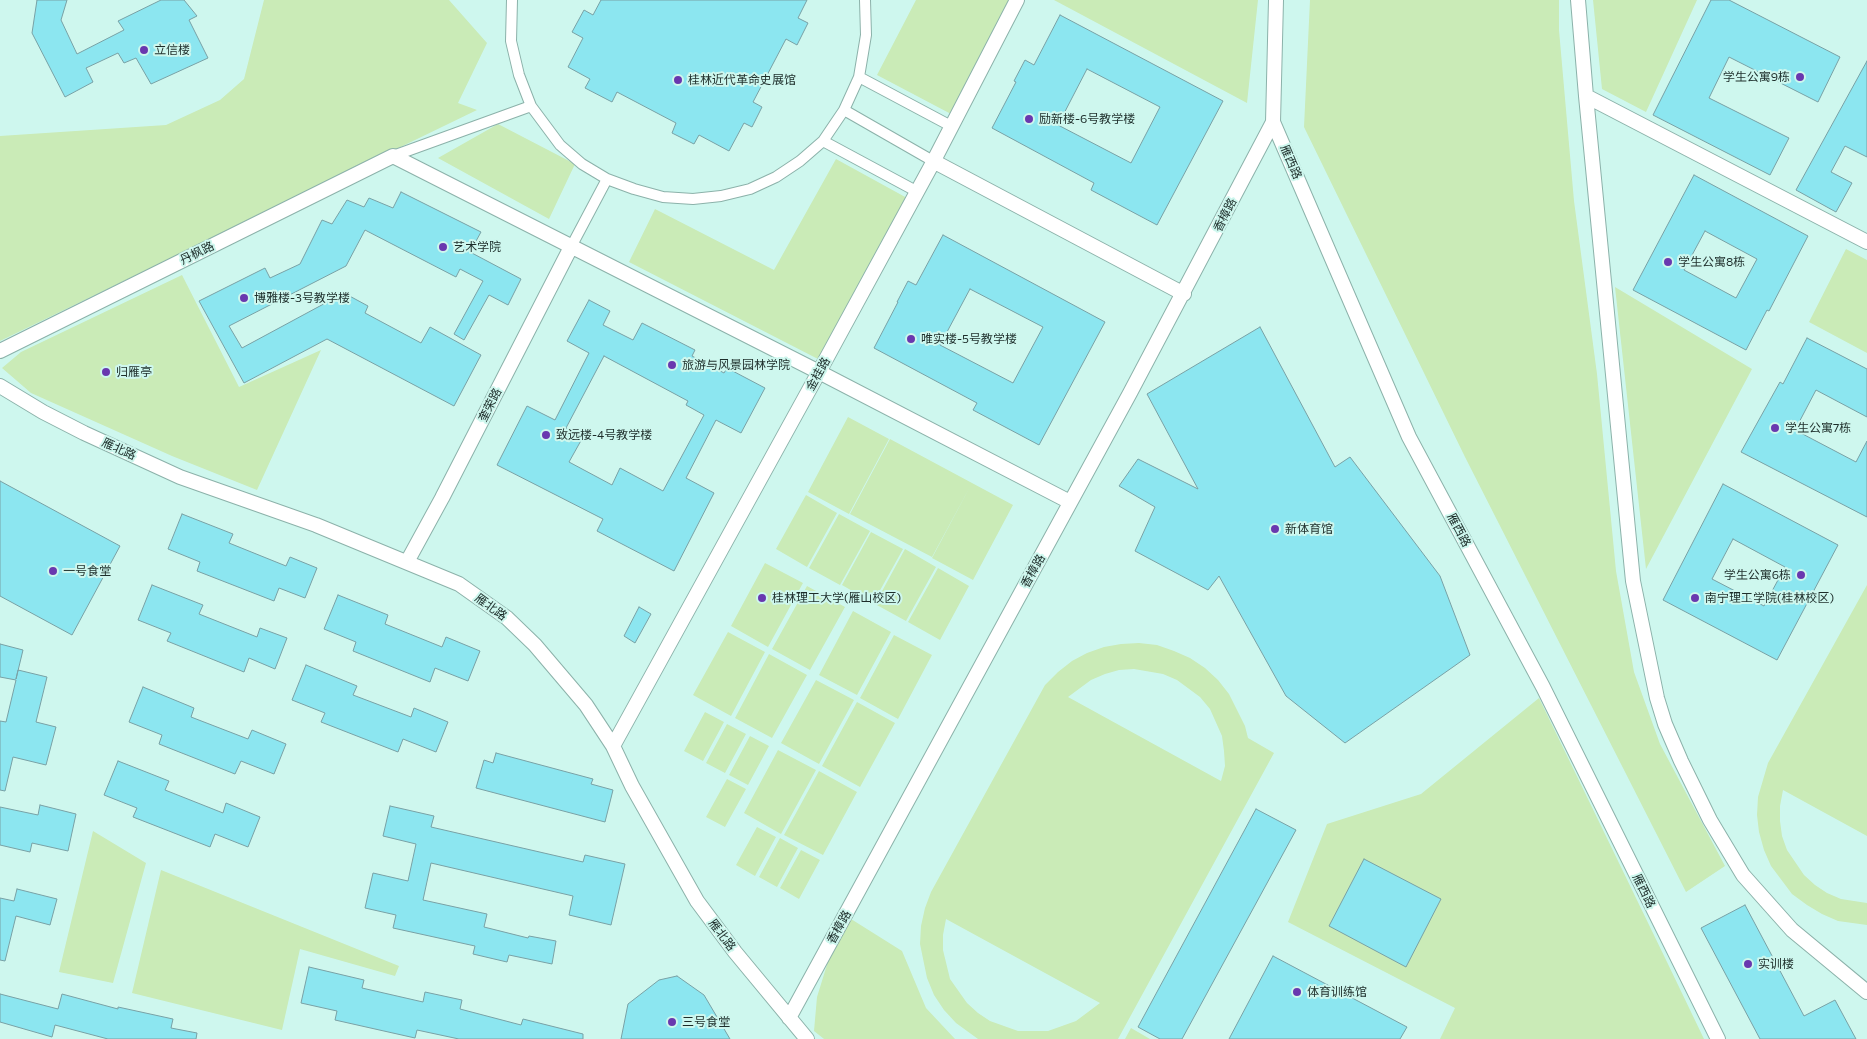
<!DOCTYPE html>
<meta charset="utf-8">
<style>
body{margin:0}
canvas{display:block;background:#cef7ee}
</style>
<canvas width="1867" height="1039"></canvas>
<script>
const ctx = document.querySelector('canvas').getContext('2d');
ctx.lineJoin = 'round';
function fill(path, color) { ctx.fillStyle = color; ctx.fill(path, 'evenodd'); }
const toPath = rows => new Path2D(rows.map(r => 'M' + r).join(''));
function strokePath(path, color, width, dash) { ctx.strokeStyle = color; ctx.lineWidth = width; ctx.lineCap = dash ? 'butt' : 'round'; ctx.setLineDash(dash || []); ctx.stroke(path); }
function write(font, color, halo, rows, align = 'center') {
  ctx.font = font + ' Commissioner,"Noto Sans SC",sans-serif'; ctx.lineWidth = 4; ctx.setLineDash([]); ctx.textBaseline = 'middle'; ctx.strokeStyle = halo; ctx.fillStyle = color; for (const [text, x, y, turn = 0] of rows) {
    ctx.save(); ctx.translate(x, y); ctx.rotate((+turn || 0) * Math.PI / 180); ctx.textAlign = isNaN(turn) ? turn : align; if (halo) ctx.strokeText(text, 0, 0); ctx.fillText(text, 0, 0); ctx.restore();
  }
}
fill(toPath([
 [264,0,449,0,487,43,458,103,477,110,0,341,0,136,166,125,220,100,244,79],
 [916,0,1010,0,951,114,877,75],
 [1054,0,1258,0,1247,103],
 [1310,0,1559,0,1559,30,1574,201,1597,374,1616,571,1634,672,1660,744,1725,866,1686,892,1465,457,1304,127],
 [1593,0,1697,0,1646,112,1602,89],
 [498,124,575,164,549,219,438,158],
 [836,159,907,198,818,359,629,262,655,209,774,270],
 [1846,249,1867,260,1867,353,1809,322],
 [182,275,239,387,321,350,257,490,172,456,31,393,2,368,21,352],
 [1615,287,1752,369,1646,569],
 [848,417,889,439,849,514,808,492],
 [890,439,972,483,932,557,850,514],
 [972,483,1013,505,973,580,932,558],
 [806,495,837,513,807,567,776,549],
 [839,514,870,531,840,585,809,568],
 [871,532,903,549,873,603,842,585],
 [905,549,936,567,906,621,875,604],
 [765,563,803,583,768,647,731,626],
 [938,568,969,586,940,640,908,622],
 [1867,585,1867,836,1783,790,1780,806,1780,821,1782,836,1787,850,1804,875,1815,885,1827,893,1841,899,1867,903,1867,925,1838,921,1822,914,1807,905,1792,894,1771,866,1764,850,1759,832,1757,815,1758,797,1768,763],
 [807,586,845,607,810,670,772,649],
 [853,611,891,632,857,695,819,675],
 [728,632,765,652,731,716,693,695],
 [894,635,932,655,898,719,860,698],
 [1139,643,1157,645,1174,651,1190,658,1205,668,1218,680,1229,694,1245,726,1248,738,1274,753,1118,1039,978,1039,956,1023,944,1010,934,995,927,978,920,944,921,926,925,908,931,892,1045,685,1058,672,1072,661,1087,653,1104,647,1121,644],
 [1134,669,1163,674,1177,680,1200,697,1210,709,1222,736,1224,751,1225,766,1221,781,1068,697,1091,680,1105,674,1119,670],
 [946,919,1100,1003,1076,1021,1048,1031,1018,1031,990,1021,978,1013,967,1003,950,979,943,950,943,935],
 [769,654,807,675,772,738,735,718],
 [816,680,854,700,819,764,781,743],
 [1539,698,1667,962,1704,1039,1440,1039,1455,1008,1288,922,1327,824,1421,794],
 [857,702,895,723,860,787,822,766],
 [705,712,724,722,703,761,684,751],
 [727,724,746,734,725,773,706,763],
 [750,736,769,746,748,785,729,775],
 [778,750,816,770,781,834,744,813],
 [819,771,857,792,823,855,784,835],
 [727,779,746,789,725,827,706,817],
 [757,827,776,837,755,876,736,865],
 [93,831,146,863,113,983,59,972],
 [780,838,798,848,777,887,759,877],
 [801,850,820,860,799,899,780,888],
 [161,870,399,966,395,976,300,949,282,1030,132,993],
 [851,919,902,951,926,1008,955,1039,824,1039,814,1031,817,997,830,955],
 [1131,1028,1150,1039,1125,1039]
]), '#caebb7');
const building = toPath([
 [37,0,67,0,61,20,77,54,124,30,118,21,161,0,184,0,197,16,189,20,208,58,151,84,136,58,124,63,118,53,86,68,93,82,65,97,32,33,37,0],
 [601,0,807,0,798,18,808,23,797,45,786,39,753,102,762,107,752,127,744,123,729,151,699,135,694,144,672,133,676,123,617,92,612,102,585,88,590,79,568,67,583,38,572,32,584,10,593,15,601,0],
 [1711,0,1729,0,1840,57,1818,102,1729,57,1709,98,1789,138,1770,175,1653,115,1711,0],
 [1060,15,1223,101,1157,225,1091,190,1094,183,992,128,1016,82,1014,81,1025,60,1034,65,1060,15],
 [1087,69,1160,107,1131,163,1058,125,1087,69],
 [1867,61,1867,157,1845,146,1831,172,1852,183,1836,212,1796,190,1867,61],
 [1694,175,1808,236,1769,311,1767,310,1746,350,1633,290,1694,175],
 [1705,231,1757,259,1736,298,1684,270,1705,231],
 [401,192,481,232,470,252,521,279,508,305,489,295,464,340,454,334,483,281,460,269,456,277,365,230,346,266,229,326,242,348,344,293,368,306,365,313,421,343,430,327,481,355,454,406,327,339,244,383,199,301,265,268,270,278,300,264,322,220,332,224,347,200,364,207,369,198,393,208,401,192],
 [943,235,1105,322,1039,445,973,410,977,403,874,348,898,302,897,302,908,281,916,285,943,235],
 [970,289,1043,327,1013,383,940,345,970,289],
 [589,300,610,311,603,325,633,340,642,323,695,350,692,356,724,373,727,368,765,388,741,433,716,420,686,478,714,493,674,571,597,531,603,519,497,465,527,406,555,420,589,353,567,341,589,300],
 [604,356,688,401,686,405,704,415,663,491,620,468,612,485,569,462,583,437,566,428,604,356],
 [1260,327,1335,467,1350,457,1440,576,1470,655,1345,743,1286,696,1219,576,1208,590,1135,551,1155,507,1119,486,1138,459,1198,489,1147,394,1260,327],
 [1807,338,1867,369,1867,417,1816,390,1795,430,1856,462,1867,441,1867,517,1741,452,1780,382,1783,384,1807,338],
 [0,481,120,546,72,635,0,596,0,481],
 [1723,484,1838,545,1777,660,1663,600,1723,484],
 [1733,539,1785,567,1764,606,1712,579,1733,539],
 [182,514,233,534,229,543,286,566,290,557,317,568,305,598,279,588,274,601,197,571,200,562,168,549,182,514],
 [152,585,203,605,199,614,257,637,260,628,287,638,275,669,249,658,244,672,167,641,171,633,138,620,152,585],
 [338,595,388,615,385,624,442,647,446,637,480,651,468,681,435,668,430,682,353,651,356,642,324,629,338,595],
 [639,607,651,614,635,643,624,636,639,607],
 [0,644,23,650,16,679,18,670,47,677,36,722,56,727,46,765,13,757,5,791,0,790,0,721,6,722,16,680,0,677,0,644],
 [306,665,357,686,353,695,411,717,414,708,448,722,436,752,403,739,398,752,321,722,325,713,292,700,306,665],
 [143,687,194,708,191,717,248,739,252,730,286,744,274,774,241,761,235,774,159,744,162,735,129,722,143,687],
 [496,753,593,779,591,784,613,790,605,822,476,788,484,760,493,763,496,753],
 [118,761,169,781,165,790,223,813,226,803,260,817,248,847,215,834,210,847,133,817,137,808,104,795,118,761],
 [40,805,76,814,68,851,32,843,30,852,0,845,0,807,38,815,40,805],
 [390,806,434,816,431,827,583,862,585,855,625,864,611,925,569,915,573,896,431,863,423,900,487,914,484,927,528,938,529,936,556,941,552,964,509,955,507,962,473,954,475,946,393,928,396,915,365,908,373,873,408,881,416,844,383,836,390,806],
 [1256,809,1296,830,1182,1039,1160,1039,1138,1027,1256,809],
 [1364,859,1441,899,1406,967,1329,926,1364,859],
 [17,889,57,899,50,925,16,916,5,961,0,960,0,898,14,901,17,889],
 [1745,905,1804,1016,1835,1000,1856,1039,1760,1039,1701,928,1745,905],
 [1273,956,1407,1027,1400,1039,1229,1039,1273,956],
 [309,967,364,980,362,988,423,1002,425,992,462,1000,460,1009,521,1025,523,1019,583,1034,583,1039,459,1039,417,1030,415,1038,335,1020,337,1011,301,1003,309,967],
 [677,976,704,995,730,1039,621,1039,628,1004,659,980,677,976],
 [0,994,58,1009,62,994,118,1009,118,1007,173,1019,171,1028,197,1033,196,1039,108,1039,55,1025,52,1037,0,1022,0,994]
]);
fill(building, '#8ce6f0');
strokePath(building, '#79a1a5', 1);
const pedestrian = toPath([
 [512,0,511,41,519,75,531,106,560,145,582,164,607,179,634,189,663,197,693,199,721,196,750,189,776,177,800,161,823,141,844,110,859,77,866,35,865,0],
 [859,77,951,126],
 [844,110,933,161],
 [823,141,916,191],
 [393,156,531,106],
 [571,247,607,179]
]);
const minor = toPath([
 [1276,0,1273,122,1409,437,1543,687,1718,1039],
 [1578,0,1586,96,1633,581,1657,698,1665,724,1681,761,1710,820,1743,875,1792,930,1867,992],
 [1586,96,1867,242],
 [933,161,1184,294],
 [0,351,393,156,819,372,1070,502],
 [0,386,43,412,84,433,180,477,316,525,459,584,507,618,535,645,586,705,613,746,632,786,697,901,735,952,807,1039],
 [407,562,442,498,571,247],
 [613,746,819,372,930,168,1017,0],
 [789,1018,1130,393,1273,122]
]);
strokePath(pedestrian, '#8cb2aa', 12);
strokePath(minor, '#8cb2aa', 16);
strokePath(pedestrian, '#fff', 10);
strokePath(minor, '#fff', 14);
for (const [x, y, r, color] of [
 [144,50,5,"#6938af"],
 [1800,77,5,"#6938af"],
 [678,80,5,"#6938af"],
 [1029,119,5,"#6938af"],
 [443,247,5,"#6938af"],
 [1668,262,5,"#6938af"],
 [244,298,5,"#6938af"],
 [911,339,5,"#6938af"],
 [672,365,5,"#6938af"],
 [106,372,5,"#6938af"],
 [1775,428,5,"#6938af"],
 [546,435,5,"#6938af"],
 [1275,529,5,"#6938af"],
 [53,571,5,"#6938af"],
 [1801,575,5,"#6938af"],
 [762,598,5,"#6938af"],
 [1695,598,5,"#6938af"],
 [1748,964,5,"#6938af"],
 [1297,992,5,"#6938af"],
 [672,1022,5,"#6938af"]
]) { const dot = new Path2D(); dot.arc(x, y, r, 0, 2 * Math.PI); ctx.fillStyle = color; ctx.fill(dot); strokePath(dot, '#cef7ee', 2); }
write('12px', '#1d2d2a', '#cef7ee', [
 ["立信楼",154,50],
 ["学生公寓9栋",1790,77,"right"],
 ["桂林近代革命史展馆",688,80],
 ["励新楼-6号教学楼",1039,119],
 ["艺术学院",453,247],
 ["学生公寓8栋",1678,262],
 ["博雅楼-3号教学楼",254,298],
 ["唯实楼-5号教学楼",921,339],
 ["旅游与风景园林学院",682,365],
 ["归雁亭",116,372],
 ["学生公寓7栋",1785,428],
 ["致远楼-4号教学楼",556,435],
 ["新体育馆",1285,529],
 ["一号食堂",63,571],
 ["学生公寓6栋",1791,575,"right"],
 ["桂林理工大学(雁山校区)",772,598],
 ["南宁理工学院(桂林校区)",1705,598],
 ["实训楼",1758,964],
 ["体育训练馆",1307,992],
 ["三号食堂",682,1022]
], 'left');
write('12px', '#1d2d2a', '#cef7ee', [
 ["雁西路",1291,162,67],
 ["香樟路",1225,215,-63],
 ["丹枫路",197,253,-26],
 ["金桂路",818,374,-61],
 ["奎荣路",490,405,-63],
 ["雁北路",119,449,24],
 ["雁西路",1459,530,62],
 ["香樟路",1033,571,-61],
 ["雁北路",491,607,36],
 ["雁西路",1644,891,64],
 ["香樟路",839,927,-61],
 ["雁北路",722,935,53]
]);
</script>
